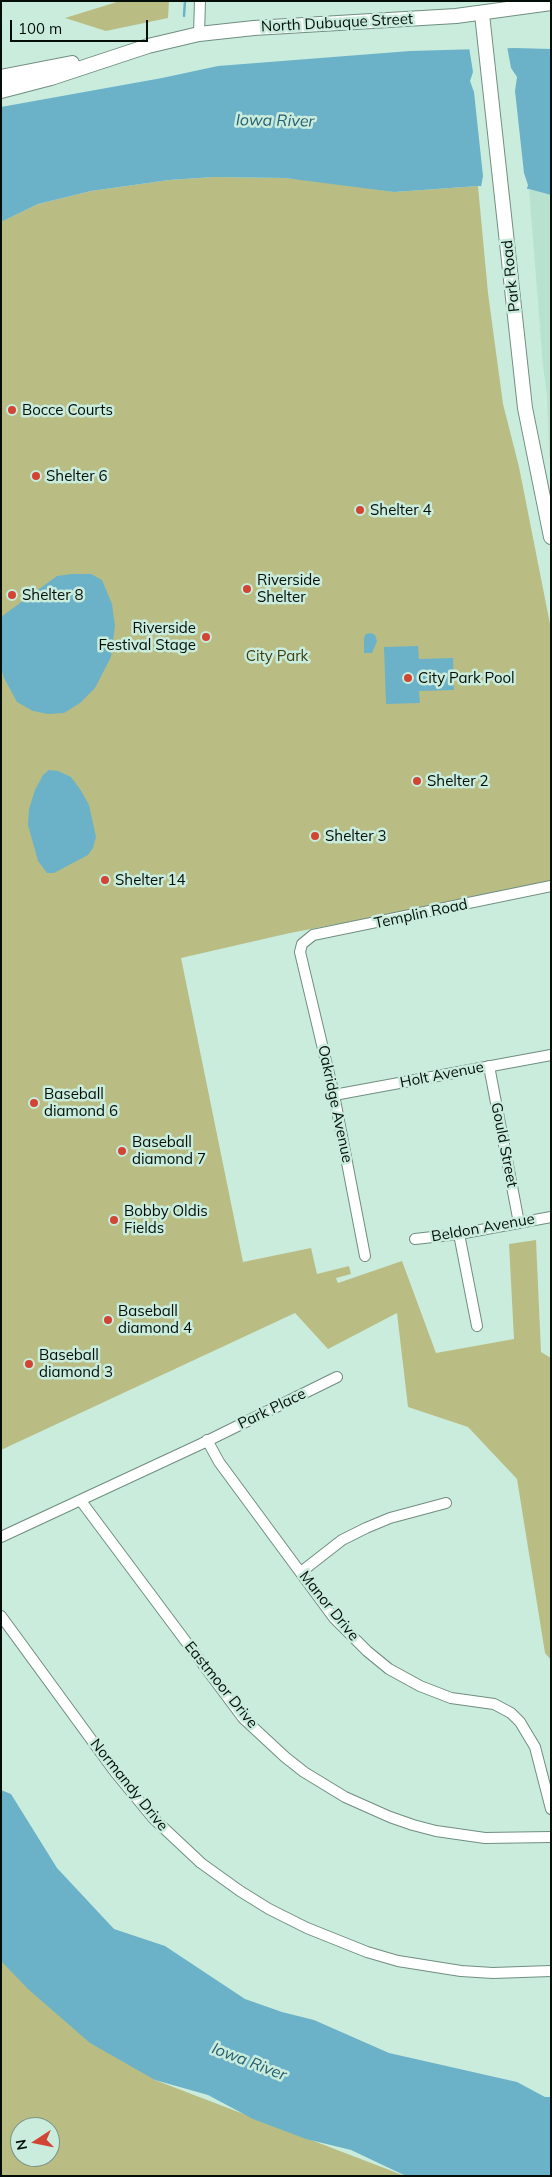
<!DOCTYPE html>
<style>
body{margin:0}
#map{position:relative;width:552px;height:2177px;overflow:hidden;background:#caecdd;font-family:Mulish,sans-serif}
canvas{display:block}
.frame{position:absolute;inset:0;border:2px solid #040e09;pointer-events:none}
.north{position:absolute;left:10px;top:2117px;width:50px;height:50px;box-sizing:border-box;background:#caecdd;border:1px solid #7b9388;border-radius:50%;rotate:259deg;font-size:14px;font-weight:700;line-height:20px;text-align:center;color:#040e09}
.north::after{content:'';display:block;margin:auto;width:18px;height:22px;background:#d24535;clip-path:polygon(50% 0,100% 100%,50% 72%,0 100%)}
.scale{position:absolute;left:10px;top:20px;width:138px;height:22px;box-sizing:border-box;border:2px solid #040e09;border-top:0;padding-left:6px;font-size:15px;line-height:18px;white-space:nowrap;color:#040e09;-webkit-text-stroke:4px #caecdd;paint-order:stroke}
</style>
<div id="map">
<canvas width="552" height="2177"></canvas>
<div class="frame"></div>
<div class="north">N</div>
<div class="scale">100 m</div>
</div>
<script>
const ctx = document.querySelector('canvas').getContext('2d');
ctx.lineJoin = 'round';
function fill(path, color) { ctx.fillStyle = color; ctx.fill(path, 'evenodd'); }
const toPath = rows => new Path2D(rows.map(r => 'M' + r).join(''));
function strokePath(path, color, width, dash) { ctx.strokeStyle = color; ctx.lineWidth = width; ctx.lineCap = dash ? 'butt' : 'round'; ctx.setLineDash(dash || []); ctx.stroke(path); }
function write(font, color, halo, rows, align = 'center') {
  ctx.font = font + ' Mulish,sans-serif'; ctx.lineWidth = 5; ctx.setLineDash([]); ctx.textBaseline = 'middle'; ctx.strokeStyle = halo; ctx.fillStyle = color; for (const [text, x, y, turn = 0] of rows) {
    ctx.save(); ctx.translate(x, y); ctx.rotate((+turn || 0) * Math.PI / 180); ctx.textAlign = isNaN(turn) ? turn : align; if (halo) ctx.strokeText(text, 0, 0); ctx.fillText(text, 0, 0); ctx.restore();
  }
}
fill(toPath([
 [529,189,551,195,551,464,549,455,547,395,543,366]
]), '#b8e2cf');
fill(toPath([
 [120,1,169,1,168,18,106,31,65,18],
 [214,177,285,178,322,181,394,192,478,186,488,293,503,404,519,467,551,629,551,883,290,933,181,958,243,1262,311,1248,317,1274,349,1266,351,1274,336,1278,338,1283,402,1261,436,1353,514,1339,509,1244,536,1240,541,1352,551,1358,551,1660,545,1653,517,1479,468,1427,408,1407,397,1313,328,1349,295,1313,1,1450,1,222,38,204,91,191,169,180],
 [1,1939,155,2080,405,2176,1,2176],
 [20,2127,50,2127,50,2157,20,2157]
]), '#b9bd84');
fill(toPath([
 [515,48,551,49,551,195,529,189,478,186,394,192,285,178,214,177,169,180,91,191,38,204,1,222,1,107,162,78,218,66,410,51],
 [72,574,91,574,102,580,112,604,115,626,111,657,95,688,80,703,64,713,48,714,33,711,17,702,4,678,1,668,1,617,57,576],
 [371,633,375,635,377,641,372,653,364,653,364,638,366,634],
 [418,646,419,659,453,658,454,690,419,691,420,703,386,704,384,647],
 [49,770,58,771,71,777,80,789,89,805,96,837,93,848,88,855,54,873,47,873,38,861,28,825,29,809,35,790,43,775],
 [1,1790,11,1794,57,1868,114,1929,165,1946,245,1999,282,2012,314,2020,389,2053,517,2082,545,2097,551,2097,551,2176,406,2176,351,2150,306,2139,253,2119,208,2095,155,2080,90,2043,28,1989,1,1961]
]), '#6bb2c8');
fill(toPath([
 [507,46,511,68,517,77,515,91,524,173,528,185,526,192,481,187,483,176,474,92,470,81,473,72,469,47]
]), '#caecdd');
strokePath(toPath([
 [184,16,185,1]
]), '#6bb2c8', 2.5);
const minor = toPath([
 [199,34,200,1],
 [489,1066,519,1223],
 [334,1095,551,1055],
 [459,1234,477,1326],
 [415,1239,459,1234,551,1217],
 [365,1256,334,1095,300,952,302,944,313,935,551,886],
 [207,1440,219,1462,334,1618,367,1651,389,1669,420,1686,451,1698,494,1704,511,1713,520,1722,535,1747,551,1809],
 [81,1501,243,1718,285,1757,304,1772,345,1797,390,1817,413,1825,436,1831,485,1838,551,1837],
 [1,1537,201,1444,337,1377],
 [301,1572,342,1540,366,1528,390,1518,446,1503],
 [1,1616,115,1772,153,1818,201,1863,240,1891,269,1909,307,1928,367,1952,398,1961,461,1971,493,1973,551,1971]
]);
const secondary = toPath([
 [482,14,525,408,551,537],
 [1,77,72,63],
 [1,91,51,78,148,46,199,34,254,28,456,16,551,3]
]);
strokePath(minor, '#6f8e80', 12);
strokePath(secondary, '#6f8e80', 16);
strokePath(minor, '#fff', 10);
strokePath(secondary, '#fff', 14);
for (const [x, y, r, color] of [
 [12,410,5,"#d24535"],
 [36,476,5,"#d24535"],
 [360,510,5,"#d24535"],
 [247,589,5,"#d24535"],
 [12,595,5,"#d24535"],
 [206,637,5,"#d24535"],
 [408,678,5,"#d24535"],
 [417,781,5,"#d24535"],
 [315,836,5,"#d24535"],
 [105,880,5,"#d24535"],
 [34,1103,5,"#d24535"],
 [122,1151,5,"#d24535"],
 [114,1220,5,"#d24535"],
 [108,1320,5,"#d24535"],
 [29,1364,5,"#d24535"]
]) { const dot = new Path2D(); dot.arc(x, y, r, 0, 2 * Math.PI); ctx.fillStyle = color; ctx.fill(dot); strokePath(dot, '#caecdd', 2); }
write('15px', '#040e09', '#caecdd', [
 ["North Dubuque Street",337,23,-3],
 ["Park Road",511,276,-96],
 ["Templin Road",421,914,-12],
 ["Holt Avenue",442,1075,-11],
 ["Oakridge Avenue",335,1104,78],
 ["Gould Street",504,1145,79],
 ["Beldon Avenue",483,1228,-10],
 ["Park Place",272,1409,-26],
 ["Manor Drive",329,1606,51],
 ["Eastmoor Drive",221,1685,51],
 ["Normandy Drive",129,1785,51]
]);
write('15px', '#040e09', '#caecdd', [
 ["Bocce Courts",22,410],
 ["Shelter 6",46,476],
 ["Shelter 4",370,510],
 ["Riverside",257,580],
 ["Shelter",257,597],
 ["Shelter 8",22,595],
 ["Riverside",196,628,"right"],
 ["Festival Stage",196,645,"right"],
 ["City Park Pool",418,678],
 ["Shelter 2",427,781],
 ["Shelter 3",325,836],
 ["Shelter 14",115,880],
 ["Baseball",44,1094],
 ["diamond 6",44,1111],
 ["Baseball",132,1142],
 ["diamond 7",132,1159],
 ["Bobby Oldis",124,1211],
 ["Fields",124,1228],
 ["Baseball",118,1311],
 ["diamond 4",118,1328],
 ["Baseball",39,1355],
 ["diamond 3",39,1372]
], 'left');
write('15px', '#3d3f12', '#caecdd', [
 ["City Park",277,656]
]);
write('italic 16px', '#265f70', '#caecdd', [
 ["Iowa River",275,121,1],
 ["Iowa River",249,2062,21]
]);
</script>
